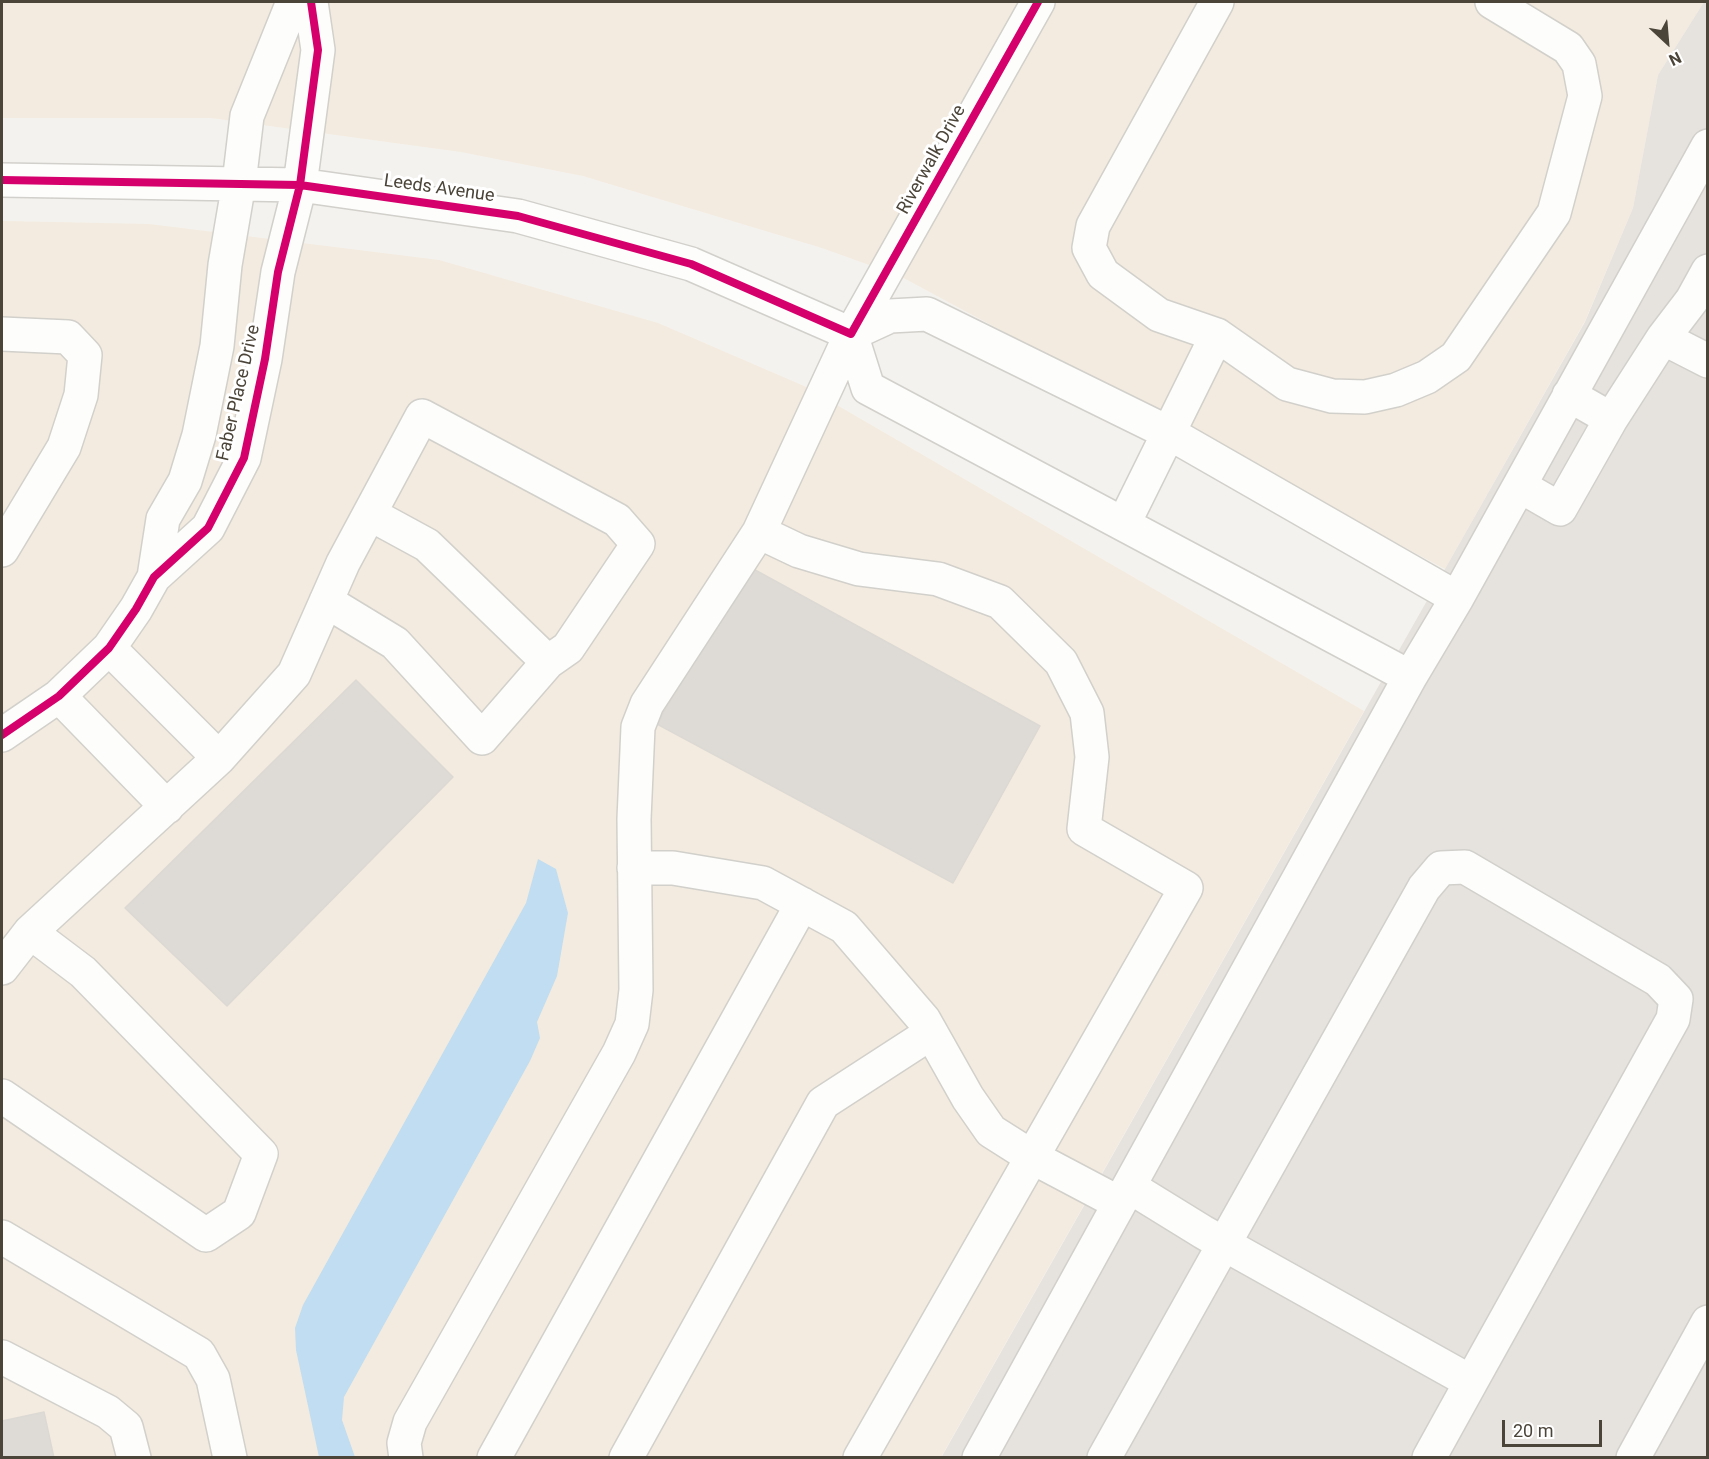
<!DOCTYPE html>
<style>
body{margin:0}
#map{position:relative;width:1709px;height:1459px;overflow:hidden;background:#f4f2ee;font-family:Roboto,sans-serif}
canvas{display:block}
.frame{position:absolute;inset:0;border:3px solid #4b4439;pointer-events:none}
.north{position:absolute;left:1637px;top:12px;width:60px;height:60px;-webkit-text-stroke:4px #fff;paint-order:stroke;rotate:154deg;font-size:16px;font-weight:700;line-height:24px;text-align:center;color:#4b4439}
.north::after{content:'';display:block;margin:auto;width:21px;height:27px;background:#4b4439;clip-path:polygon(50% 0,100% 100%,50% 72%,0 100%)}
.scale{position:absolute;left:1502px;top:1420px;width:100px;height:27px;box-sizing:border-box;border:3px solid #4b4439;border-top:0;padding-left:8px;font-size:18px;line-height:21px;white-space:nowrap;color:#4b4439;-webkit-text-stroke:4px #fff;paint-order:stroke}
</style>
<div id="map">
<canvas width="1709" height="1459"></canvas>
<div class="frame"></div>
<div class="north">N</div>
<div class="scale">20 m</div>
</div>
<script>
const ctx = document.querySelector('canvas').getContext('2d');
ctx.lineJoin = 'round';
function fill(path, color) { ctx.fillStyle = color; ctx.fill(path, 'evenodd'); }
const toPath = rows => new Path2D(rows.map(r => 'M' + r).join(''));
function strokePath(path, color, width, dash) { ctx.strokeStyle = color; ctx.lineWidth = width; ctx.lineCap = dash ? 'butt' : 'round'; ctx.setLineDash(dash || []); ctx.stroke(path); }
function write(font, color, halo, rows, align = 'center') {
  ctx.font = font + ' Roboto,sans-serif'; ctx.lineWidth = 6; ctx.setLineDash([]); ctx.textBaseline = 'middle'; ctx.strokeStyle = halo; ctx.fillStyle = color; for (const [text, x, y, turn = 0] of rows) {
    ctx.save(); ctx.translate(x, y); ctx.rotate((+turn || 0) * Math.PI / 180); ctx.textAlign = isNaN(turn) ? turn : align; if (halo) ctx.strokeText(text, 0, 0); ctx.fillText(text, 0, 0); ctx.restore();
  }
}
fill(toPath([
 [2,2,1704,2,1658,75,1633,208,1585,321,1445,569,900,276,822,248,583,176,461,152,211,118,2,118],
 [2,221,149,224,439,260,658,323,804,386,1364,711,941,1457,2,1458]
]), '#f3ebdf');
fill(toPath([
 [1704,2,1707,2,1707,1457,941,1458,1585,322,1633,208,1658,75]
]), '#e6e2de');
fill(toPath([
 [1707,197,1707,645,1519,538],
 [1419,783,1707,940,1707,1230,1576,1457,1039,1458]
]), '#e6e3df');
fill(toPath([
 [538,859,556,869,568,913,557,976,537,1022,540,1038,530,1061,344,1397,342,1420,355,1457,319,1457,296,1350,295,1328,303,1305,526,903]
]), '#c0ddf1');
const building = toPath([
 [746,565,1040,726,953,883,657,724,746,565],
 [356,680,453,777,227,1006,125,908,356,680],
 [44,1412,54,1458,2,1458,2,1421,44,1412]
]);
fill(building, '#dedbd6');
strokePath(building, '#dcd9d4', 1.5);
const minor = toPath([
 [1217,2,1093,226,1089,248,1103,274,1159,315,1217,335,1287,384,1332,396,1365,397,1396,390,1427,377,1456,357,1554,213,1585,96,1579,64,1568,48,1492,2],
 [2,180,300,185,518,216,691,264,851,334],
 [2,334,68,337,85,355,81,395,64,447,2,550],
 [851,334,890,316,927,314,1169,433,1457,598],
 [851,334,868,388,1410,677],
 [1663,338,1692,300,1708,271],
 [1569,395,1611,419,1663,338,1708,361],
 [1520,486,1560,509,1611,419],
 [1124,523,1217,335],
 [759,532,799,551,859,569,938,579,1000,602,1061,662,1087,713,1092,757,1084,829,1186,888,860,1458],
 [154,577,163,519,185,481,199,435,217,346,225,265,239,183,247,116,293,2],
 [326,601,395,643,482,738,548,662],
 [109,648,219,758],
 [59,696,167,807],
 [2,735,59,696,109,648,136,609,154,577,208,528,244,458,265,359,278,272,300,185,318,50,311,2],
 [634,868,673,868,763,883,844,927,924,1020,968,1098,991,1131,1032,1157,1119,1203],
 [2,968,30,932,219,758,294,674,343,563,422,416,617,520,638,544,568,648,548,662,427,545,370,514],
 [2,1096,206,1235,239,1213,261,1154,83,972,30,932],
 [2,1237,199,1354,213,1379,230,1458],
 [2,1357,108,1412,126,1427,134,1458],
 [406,1458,404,1443,410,1422,619,1053,632,1024,636,990,634,819,638,727,647,704,759,532,851,334,1038,2],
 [494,1458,802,904],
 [626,1458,823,1103,931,1033],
 [979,1458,1410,677,1457,598,1708,146],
 [1104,1458,1224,1244,1424,888,1441,868,1465,867,1658,980,1676,999,1673,1019,1471,1382,1224,1244,1203,1232,1130,1187],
 [1429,1458,1471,1382],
 [1633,1458,1708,1322]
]);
strokePath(minor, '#d2d0cb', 36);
strokePath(minor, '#fdfdfc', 33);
strokePath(toPath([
 [2,180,300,185,518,216,691,264,851,334,1038,2],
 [2,735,59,696,109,648,136,609,154,577,208,528,244,458,265,359,278,272,300,185,318,50,311,2]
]), '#d6006c', 8);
write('18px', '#4b4439', '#fff', [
 ["Riverwalk Drive",932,160,-61],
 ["Leeds Avenue",439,189,8],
 ["Faber Place Drive",239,393,-77]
]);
</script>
